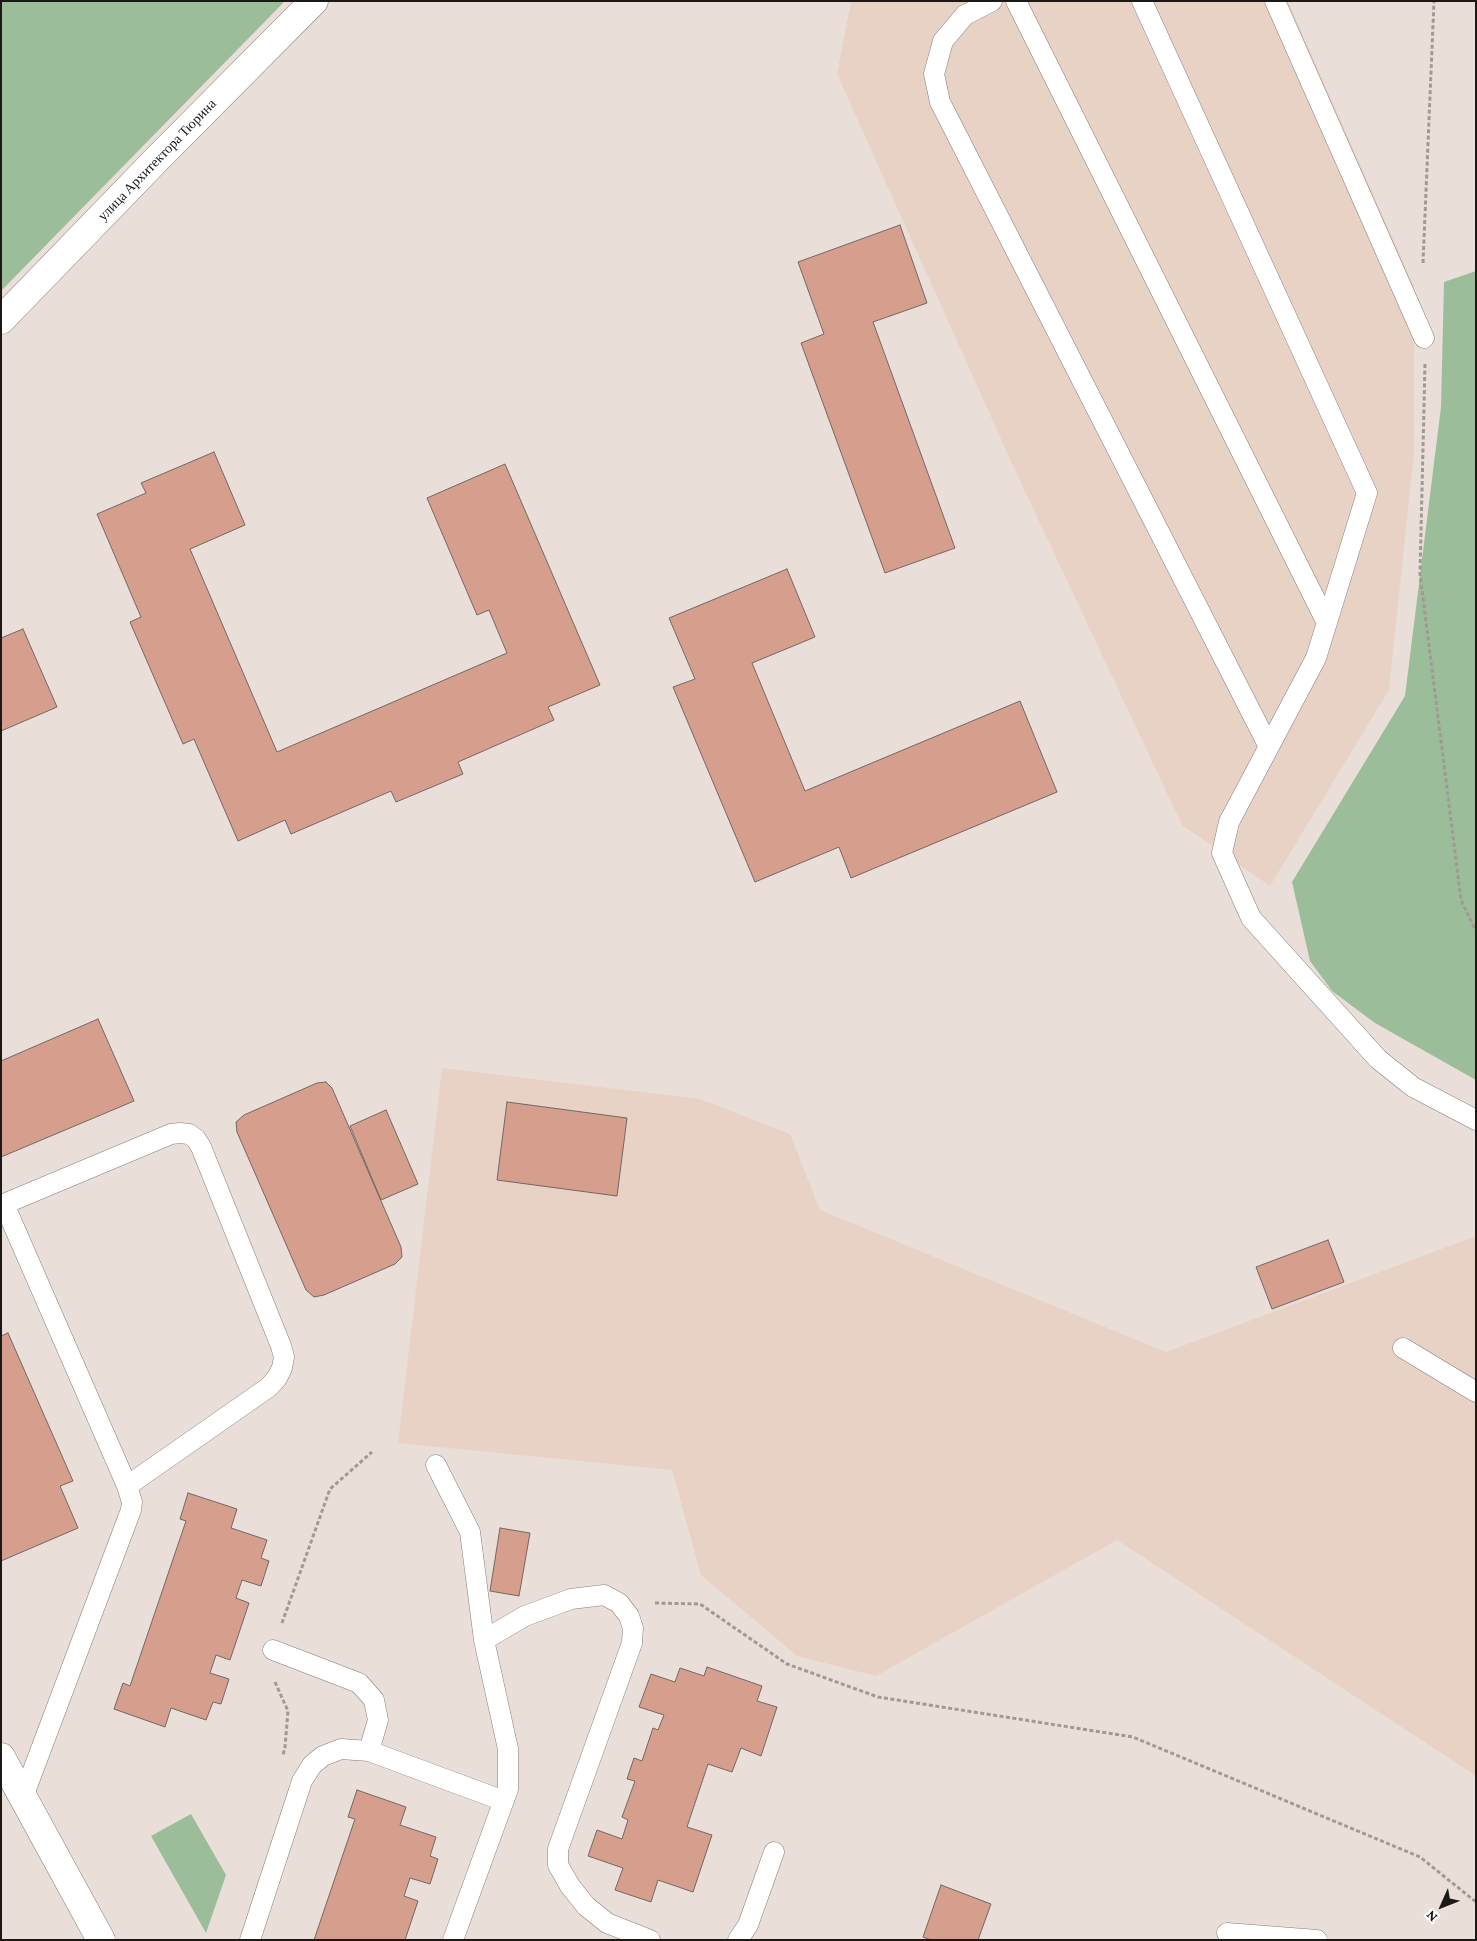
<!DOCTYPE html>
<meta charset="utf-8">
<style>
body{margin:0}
#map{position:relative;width:1477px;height:1941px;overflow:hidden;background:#e9dfd8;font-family:"Crimson Pro",serif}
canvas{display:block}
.frame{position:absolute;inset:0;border:2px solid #1b1815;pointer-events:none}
.north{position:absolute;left:1417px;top:1881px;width:50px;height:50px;-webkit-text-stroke:4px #fff;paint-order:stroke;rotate:226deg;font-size:14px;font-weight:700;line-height:20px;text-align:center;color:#1b1815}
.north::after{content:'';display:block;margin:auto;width:18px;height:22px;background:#1b1815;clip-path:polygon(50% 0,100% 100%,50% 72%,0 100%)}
</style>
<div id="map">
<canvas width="1477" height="1941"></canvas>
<div class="frame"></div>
<div class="north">N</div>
</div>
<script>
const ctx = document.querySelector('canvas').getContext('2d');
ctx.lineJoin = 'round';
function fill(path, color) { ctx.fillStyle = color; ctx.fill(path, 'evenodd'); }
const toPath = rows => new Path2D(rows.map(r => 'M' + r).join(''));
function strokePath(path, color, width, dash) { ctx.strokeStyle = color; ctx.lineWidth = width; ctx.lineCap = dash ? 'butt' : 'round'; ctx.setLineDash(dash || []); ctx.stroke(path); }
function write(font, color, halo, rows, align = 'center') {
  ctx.font = font + ' "Crimson Pro",serif'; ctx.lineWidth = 4.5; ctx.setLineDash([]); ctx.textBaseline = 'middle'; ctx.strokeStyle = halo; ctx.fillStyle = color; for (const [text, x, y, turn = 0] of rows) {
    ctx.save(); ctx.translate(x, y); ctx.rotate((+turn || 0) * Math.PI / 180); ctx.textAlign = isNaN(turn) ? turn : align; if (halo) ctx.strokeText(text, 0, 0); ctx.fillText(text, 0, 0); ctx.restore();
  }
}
fill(toPath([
 [851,1,1288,1,1414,286,1414,453,1389,690,1270,886,1182,825,1014,468,837,74],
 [442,1068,700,1099,790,1134,820,1210,1166,1352,1476,1236,1476,1776,1117,1540,876,1676,797,1656,701,1575,672,1470,398,1443]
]), '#e8d2c6');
fill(toPath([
 [1,1,285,1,1,291],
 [1476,271,1476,1080,1375,1023,1332,991,1310,961,1292,882,1405,696,1441,407,1444,282],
 [191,1814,226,1875,206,1933,151,1836]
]), '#9bbd99');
const building = toPath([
 [900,225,927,303,873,322,955,548,885,573,801,343,824,334,798,262,900,225],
 [214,452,245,525,190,549,277,752,507,653,489,610,477,615,427,498,505,464,600,685,548,707,554,720,458,762,463,774,396,802,391,791,291,834,285,820,238,841,194,739,183,744,130,622,141,617,97,514,146,493,141,483,214,452],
 [787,569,815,637,752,663,805,791,1020,701,1057,792,851,878,839,847,755,882,673,687,695,679,669,618,787,569],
 [23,629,57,707,1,731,1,638,23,629],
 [98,1019,134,1101,1,1157,1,1061,98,1019],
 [326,1082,332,1088,401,1247,402,1257,395,1264,324,1295,314,1297,306,1290,237,1132,236,1122,244,1115,317,1083,326,1082],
 [507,1102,627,1118,617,1196,497,1180,507,1102],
 [386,1110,418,1184,381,1200,350,1126,386,1110],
 [1328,1240,1344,1282,1272,1309,1256,1267,1328,1240],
 [8,1333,73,1481,60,1486,78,1528,1,1561,1,1336,8,1333],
 [188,1493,237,1509,231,1528,267,1540,261,1558,269,1561,261,1586,242,1580,236,1598,249,1603,230,1660,216,1655,210,1673,229,1679,221,1704,213,1702,206,1720,171,1708,165,1727,114,1709,123,1683,130,1686,186,1521,180,1519,188,1493],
 [500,1528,530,1533,519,1596,490,1591,500,1528],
 [707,1667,762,1686,757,1701,777,1707,761,1756,741,1748,732,1772,708,1764,687,1827,712,1835,693,1892,658,1880,651,1902,615,1890,623,1868,588,1856,597,1830,622,1839,628,1820,622,1817,635,1781,627,1779,634,1758,642,1761,653,1728,658,1730,664,1715,639,1707,651,1674,675,1682,680,1668,704,1676,707,1667],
 [357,1790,406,1807,400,1825,436,1837,430,1856,438,1859,430,1884,410,1878,404,1896,418,1901,405,1940,314,1940,355,1819,348,1817,357,1790],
 [941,1885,991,1904,978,1940,931,1940,923,1937,941,1885]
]);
fill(building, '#d69e8d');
strokePath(building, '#726764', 1);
const lane = toPath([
 [992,1,965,15,943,41,934,74,940,102,1268,745],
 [1016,1,1327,623],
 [1142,1,1367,493,1316,658,1229,822,1222,853,1251,918,1378,1059,1413,1087,1476,1120],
 [1275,1,1424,338],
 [4,1204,171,1134,180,1133,189,1134,196,1139,201,1147,281,1346,284,1357,282,1368,277,1378,269,1387,127,1486],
 [1,1205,4,1204,127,1486,132,1502,131,1510,23,1797],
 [1403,1348,1476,1392],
 [436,1465,470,1532,484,1640,508,1749,508,1789,453,1940],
 [484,1640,525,1616,571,1599,604,1595,619,1603,629,1616,633,1628,632,1643,558,1849,558,1865,570,1886,586,1906,607,1923,650,1940],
 [273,1650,359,1683,374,1700,378,1720,369,1751],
 [1227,1933,1317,1940],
 [250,1940,302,1781,312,1765,323,1756,341,1749,369,1751,504,1801],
 [738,1940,748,1925,774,1852]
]);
const secondary = toPath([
 [1,320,159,157,314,1],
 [1,1757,101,1940]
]);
strokePath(lane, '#867d77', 21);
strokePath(secondary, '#867d77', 29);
strokePath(toPath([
 [1423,263,1434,1],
 [1425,364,1420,574,1461,900,1476,931],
 [655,1603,700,1604,787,1664,878,1697,1133,1737,1420,1857,1476,1902],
 [282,1623,330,1489,372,1452],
 [275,1682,288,1711,285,1747,283,1755]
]), '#a19993', 3, [4, 2.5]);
strokePath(lane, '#fff', 20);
strokePath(secondary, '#fff', 28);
write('14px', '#1b1815', '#fff', [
 ["улица Архитектора Тюрина",157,160,-46]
]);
</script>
